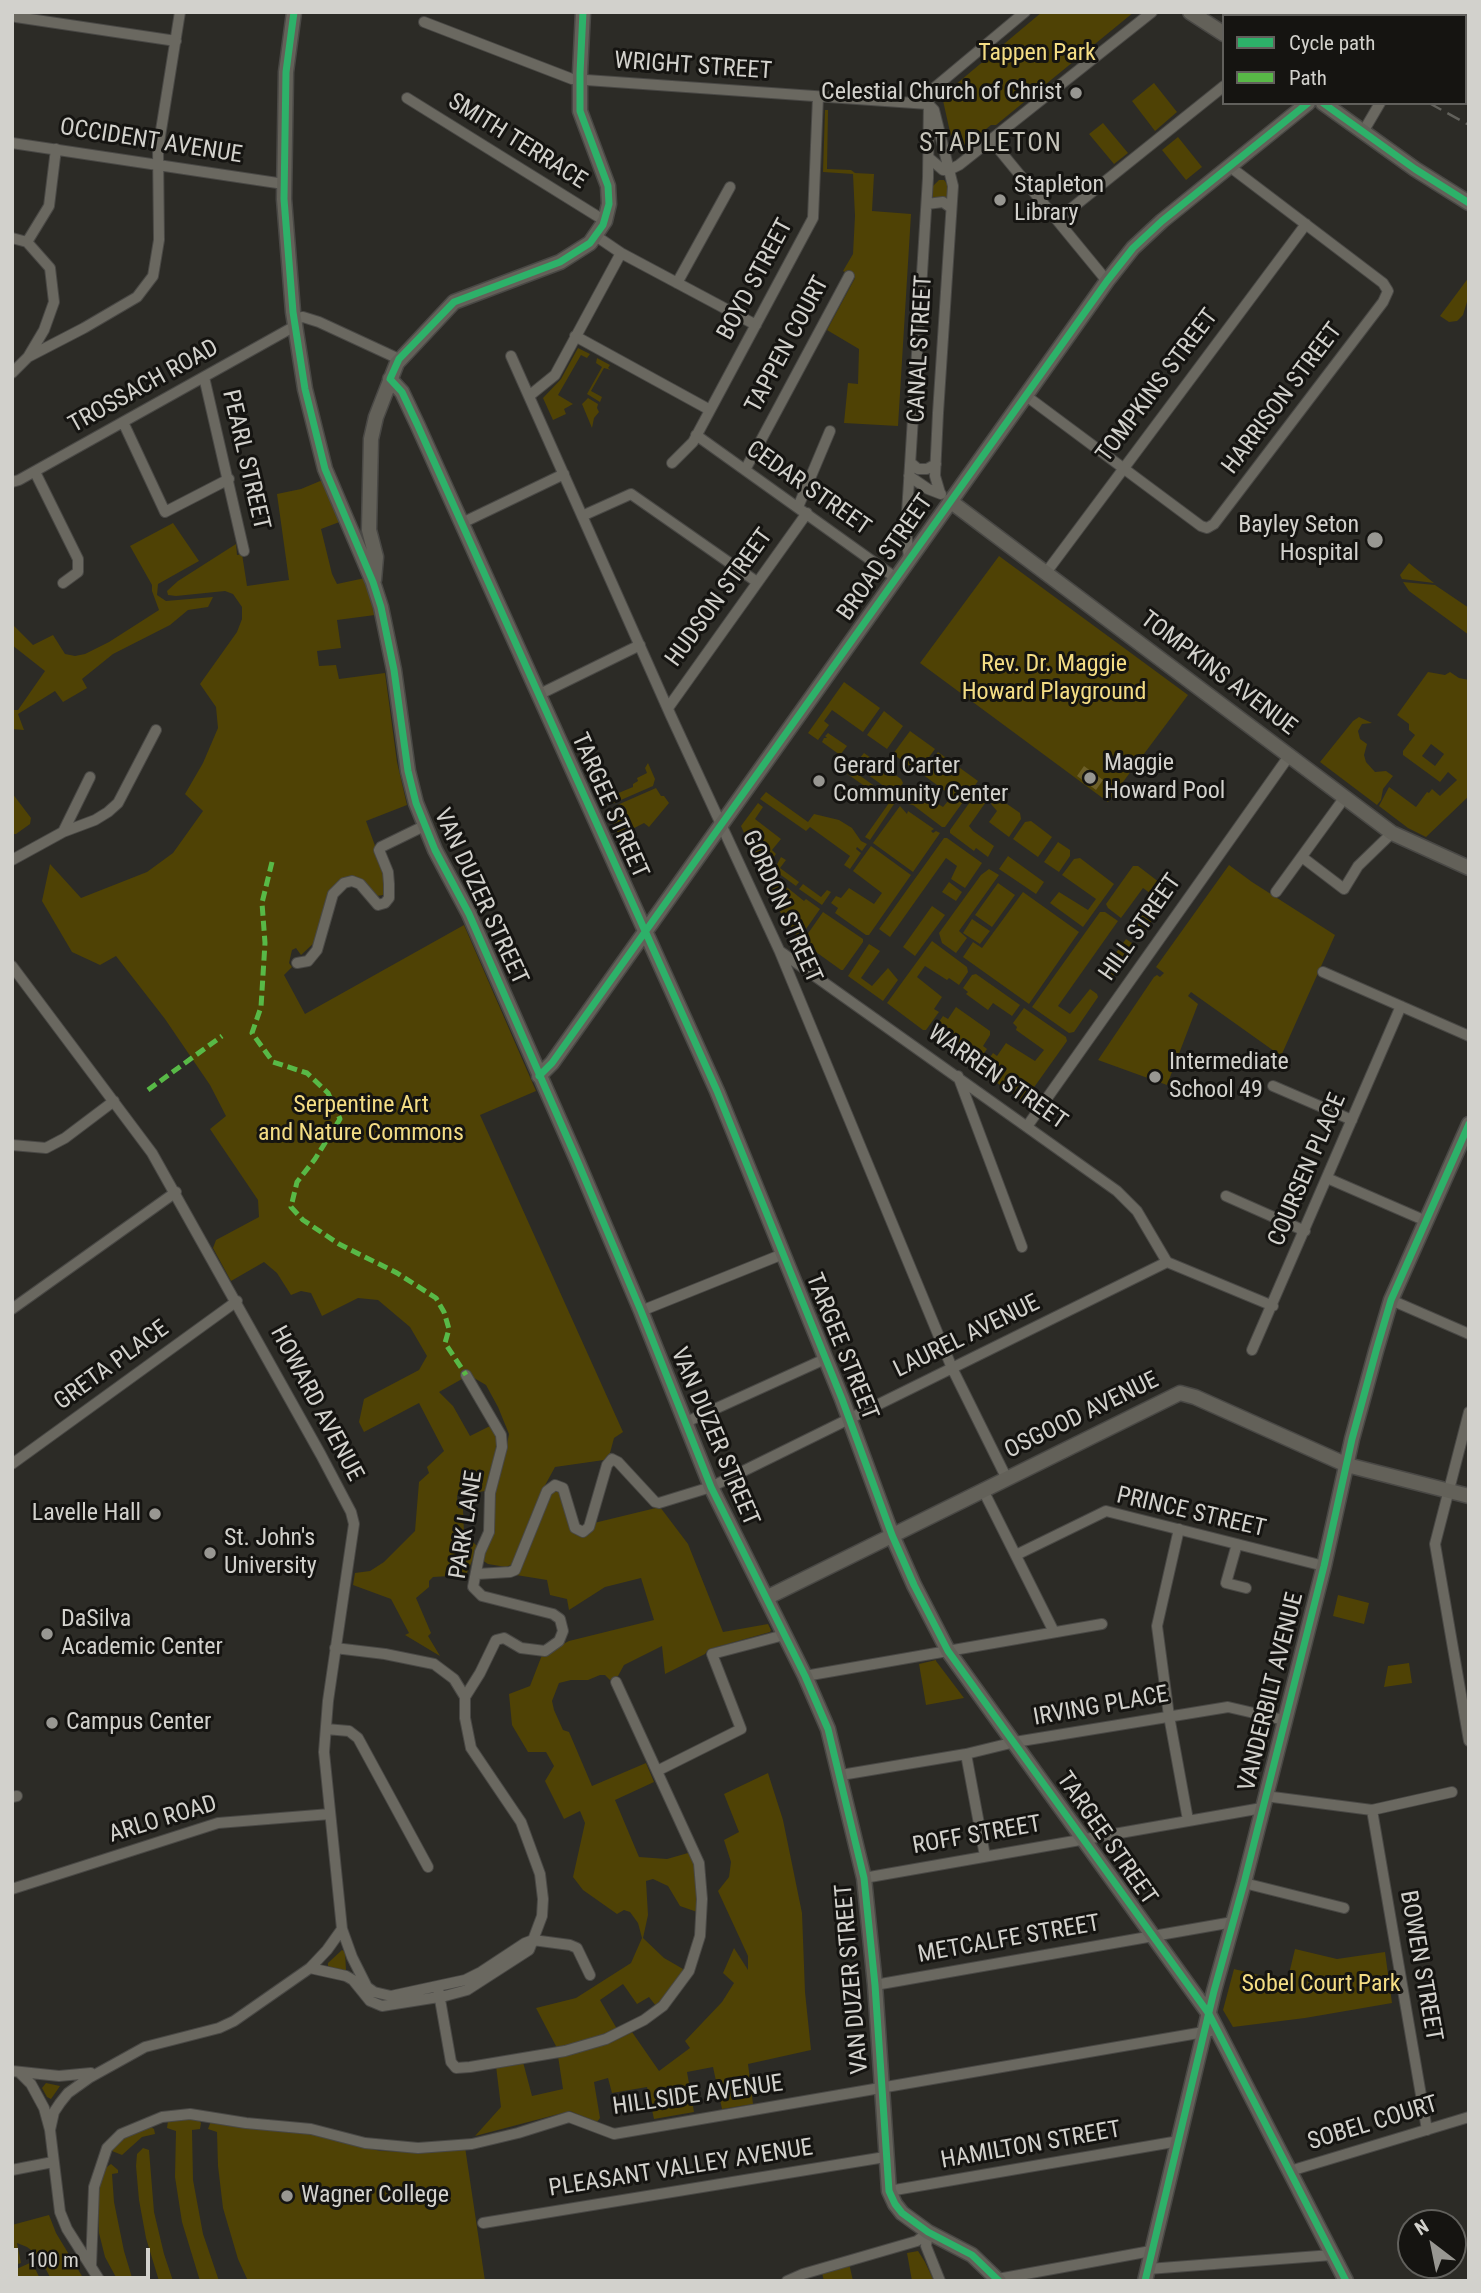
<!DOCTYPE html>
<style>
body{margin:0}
#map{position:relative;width:1481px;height:2293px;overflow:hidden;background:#2c2b26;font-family:"Roboto Condensed",sans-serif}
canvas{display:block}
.frame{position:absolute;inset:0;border:14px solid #d2d1cc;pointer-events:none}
.legend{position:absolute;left:1222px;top:14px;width:245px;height:91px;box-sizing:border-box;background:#151411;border:2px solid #61605c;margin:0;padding:9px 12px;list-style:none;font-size:21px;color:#d2d1cc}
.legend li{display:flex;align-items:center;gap:14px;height:35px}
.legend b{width:35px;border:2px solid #61605c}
.north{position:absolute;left:1397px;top:2209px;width:70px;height:70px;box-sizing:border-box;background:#151411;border:2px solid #61605c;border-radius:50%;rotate:328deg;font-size:19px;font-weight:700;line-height:28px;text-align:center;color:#d2d1cc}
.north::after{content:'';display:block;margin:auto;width:24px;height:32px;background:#989792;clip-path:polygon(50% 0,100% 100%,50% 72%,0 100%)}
.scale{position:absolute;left:14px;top:2248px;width:136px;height:32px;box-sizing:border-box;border:4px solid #d2d1cc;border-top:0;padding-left:9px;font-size:21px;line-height:24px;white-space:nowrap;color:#d2d1cc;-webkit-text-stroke:5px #151411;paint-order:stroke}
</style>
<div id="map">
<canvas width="1481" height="2293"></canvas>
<div class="frame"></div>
<ul class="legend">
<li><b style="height:9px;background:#2db169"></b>Cycle path</li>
<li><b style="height:9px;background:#58b947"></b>Path</li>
</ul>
<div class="north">N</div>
<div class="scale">100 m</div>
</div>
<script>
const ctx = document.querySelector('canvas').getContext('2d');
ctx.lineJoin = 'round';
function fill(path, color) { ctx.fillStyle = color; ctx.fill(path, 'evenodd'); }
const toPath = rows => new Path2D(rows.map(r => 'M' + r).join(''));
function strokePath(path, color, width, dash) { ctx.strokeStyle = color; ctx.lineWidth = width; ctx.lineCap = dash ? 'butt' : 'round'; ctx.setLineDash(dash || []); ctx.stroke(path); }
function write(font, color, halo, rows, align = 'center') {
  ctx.font = font + ' "Roboto Condensed",sans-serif'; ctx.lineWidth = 6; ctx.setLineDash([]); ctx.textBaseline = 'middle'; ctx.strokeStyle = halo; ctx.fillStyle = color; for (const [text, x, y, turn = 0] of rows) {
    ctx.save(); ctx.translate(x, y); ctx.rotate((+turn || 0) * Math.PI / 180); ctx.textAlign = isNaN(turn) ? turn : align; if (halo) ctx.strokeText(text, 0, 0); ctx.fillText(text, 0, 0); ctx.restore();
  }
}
fill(toPath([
 [1042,12,1134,12,996,125,991,125,963,148,961,147,958,149,952,141,942,96],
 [1154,83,1177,112,1155,131,1132,101],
 [825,110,828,110,827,169,851,170,855,173,874,174,872,211,911,214,898,426,844,423,848,383,858,384,859,349,827,330,855,278,843,271,853,254,855,216,853,174,823,172],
 [1103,123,1128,153,1114,164,1089,134],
 [1178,137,1202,167,1186,180,1162,150],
 [939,180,944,180,948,185,947,198,933,199,933,186],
 [1469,277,1469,295,1463,315,1457,321,1449,322,1440,316],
 [578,348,590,354,587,358,581,355,558,395,573,404,564,409,566,414,553,420,543,398,561,379],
 [597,358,610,365,608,368,611,370,604,368,591,391,602,397,600,402,587,394,602,367,596,363],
 [588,398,598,404,597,408,599,412,594,418,592,428,582,404],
 [325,479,342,521,321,529,332,574,337,584,365,578,369,585,375,615,337,620,341,648,317,651,319,666,336,665,339,679,385,673,397,762,407,805,366,821,385,873,383,895,377,896,343,880,315,942,301,955,296,948,292,950,289,963,292,967,284,975,305,1014,464,925,536,1091,480,1115,623,1432,614,1438,610,1453,604,1460,555,1467,543,1489,513,1564,506,1567,488,1564,482,1560,492,1495,504,1461,509,1434,498,1407,486,1385,469,1375,439,1392,453,1406,470,1436,492,1425,496,1434,496,1446,495,1459,485,1491,457,1495,458,1508,463,1509,464,1533,478,1547,466,1575,433,1577,429,1581,429,1587,416,1598,431,1633,428,1636,440,1656,405,1635,409,1633,391,1599,353,1585,355,1573,370,1571,384,1562,415,1531,419,1482,429,1473,427,1467,444,1451,419,1403,364,1432,359,1422,364,1399,419,1370,427,1356,410,1327,378,1300,358,1298,322,1316,311,1293,301,1291,291,1295,277,1273,264,1262,231,1281,213,1248,216,1240,259,1217,258,1200,210,1129,226,1116,210,1085,165,1019,116,956,100,965,72,952,42,901,50,864,81,898,147,872,173,853,203,811,185,794,203,763,218,728,216,707,200,684,237,632,242,619,242,607,233,594,225,591,176,596,168,595,167,591,178,581,236,544,237,555,242,554,247,586,289,580,277,494,301,489],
 [173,523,199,561,158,584,157,595,166,601,213,597,208,607,188,610,170,625,113,654,82,679,87,688,63,702,55,691,18,714,24,730,12,729,12,710,18,710,45,671,12,645,12,624,33,645,53,635,65,654,75,656,85,654,109,642,159,610,152,591,152,585,130,546],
 [999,556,1188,695,1108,802,920,663],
 [1409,563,1415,568,1434,583,1402,579,1400,575],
 [1403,582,1435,585,1469,608,1469,635,1409,591],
 [1428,672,1445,675,1450,672,1459,678,1469,680,1469,796,1426,837,1408,828,1379,806,1389,787,1416,807,1427,792,1429,793,1432,789,1440,796,1457,780,1448,772,1440,782,1403,755,1403,751,1415,735,1409,730,1409,724,1397,715],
 [1431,744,1444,754,1435,766,1422,756],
 [844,682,880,708,863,732,832,710,824,721,829,725,818,740,808,733],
 [884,711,903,726,887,749,867,735],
 [1359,717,1372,723,1362,724,1358,731,1360,739,1367,744,1364,755,1366,762,1375,772,1386,771,1393,776,1383,789,1381,800,1377,805,1320,762,1353,721],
 [910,731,935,749,918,772,893,754],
 [828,733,847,746,840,755,822,742,824,738,827,738,825,736],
 [938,752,978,781,945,827,942,827,913,805,908,804,917,791,943,807,952,796,922,774],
 [864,753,901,779,903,783,895,794,854,765],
 [648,763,655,779,653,786,614,803,611,802,606,806,604,799,633,787,633,784,638,781,637,778,647,773,645,768],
 [846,766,896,801,870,840,865,837,889,803,843,771],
 [982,785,988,791,988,799,969,826,973,831,994,846,988,857,976,848,974,851,950,833,950,830],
 [656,788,661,796,664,796,669,803,649,827,644,823,619,836,607,809,615,808,615,806],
 [766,792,808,822,814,814,839,820,852,828,861,841,867,844,862,851,857,847,856,849,861,853,850,869,844,865,850,856,810,827,806,831,760,799],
 [12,793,31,818,30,824,16,834,12,834],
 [997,797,1020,813,1021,819,1009,837,989,822,997,811,991,804],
 [758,803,763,807,755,819,781,839,772,850,776,854,767,866,755,858,741,826],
 [900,806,907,814,908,811,934,829,931,831,933,833,936,831,940,833,913,872,873,843],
 [1031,821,1052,837,1038,857,1013,839,1025,822],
 [944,838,947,838,982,863,965,888,951,879,957,866,946,858,890,937,879,929],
 [1058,842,1070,850,1070,856,1059,872,1044,862],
 [871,846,911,875,869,935,866,935,835,913,838,908,831,903,836,896,841,898,849,888,874,904,882,893,853,871],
 [1008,856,1044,882,1036,894,999,869],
 [781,857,786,860,780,868,799,882,796,886,774,870],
 [1080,858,1114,884,1083,927,1050,903,1059,892,1088,910,1096,899,1062,875,1074,859],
 [758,864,804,901,806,899,820,909,799,939,778,909],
 [1229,865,1252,882,1335,935,1281,1056,1191,992,1188,996,1198,1004,1167,1085,1098,1060,1154,977,1157,975,1160,977,1164,973,1156,967],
 [1133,866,1138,866,1172,892,1145,931,1136,925,1154,896,1143,888,1121,918,1108,908,1106,904],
 [989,869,999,875,959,931,967,938,956,953,942,943,939,933,981,875],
 [949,882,962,892,956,901,942,892],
 [998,883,1015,895,992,927,975,915],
 [803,884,821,897,827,890,831,892,822,905,799,889],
 [1023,892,1079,932,1029,1004,963,957,973,942,982,948],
 [932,906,945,915,915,956,903,947],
 [823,912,863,939,863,942,843,970,841,970,802,942],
 [1100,912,1105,912,1118,921,1058,1006,1070,1014,1090,989,1097,994,1098,997,1074,1032,1069,1033,1032,1007],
 [972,919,990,931,980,944,963,933],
 [1126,939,1135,945,1110,981,1100,975],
 [932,941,967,967,968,972,959,985,949,978,947,980,925,966,917,977,942,997,934,1009,939,1012,926,1030,923,1030,887,1003],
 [869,944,880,951,861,978,872,986,888,968,898,980,883,1001,848,976],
 [976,974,1020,1005,1012,1016,993,1003,988,1010,966,994,968,992,963,988,972,975],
 [956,1007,990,1031,990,1035,983,1046,987,1049,975,1067,930,1035,943,1016,948,1019],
 [1024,1008,1066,1037,1067,1041,1025,1100,1023,1101,980,1071,993,1053,997,1056,1006,1043,1035,1061,1044,1050,1016,1030,1017,1027,1013,1023],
 [553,1491,559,1491,575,1532,594,1523,660,1507,688,1544,723,1632,768,1624,771,1630,770,1632,709,1649,705,1654,665,1674,662,1646,624,1665,618,1676,610,1680,605,1675,600,1675,588,1680,571,1680,559,1683,552,1701,554,1710,563,1730,569,1732,592,1786,646,1763,654,1782,615,1800,639,1857,667,1859,688,1853,695,1865,697,1897,697,1912,680,1906,668,1886,653,1879,646,1881,648,1915,643,1938,664,1958,683,1969,678,1981,667,1996,656,2006,649,1997,637,2004,623,1984,600,2000,617,2029,573,2045,557,2048,536,2008,576,1998,631,1963,642,1938,638,1923,630,1912,624,1910,617,1914,583,1890,573,1877,585,1823,580,1811,564,1819,545,1781,554,1766,546,1752,528,1752,512,1725,509,1694,530,1686,542,1655,569,1641,654,1620,641,1578,605,1587,569,1610,567,1599,550,1595,547,1580,516,1575,524,1561,546,1499],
 [1338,1595,1369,1603,1364,1624,1333,1616],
 [936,1660,936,1661,964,1698,926,1705,919,1664],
 [1409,1663,1412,1683,1384,1687,1388,1666],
 [768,1773,783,1820,802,1913,805,1992,811,2050,748,2064,753,2104,722,2109,713,2067,687,2072,694,2112,654,2119,647,2087,612,2093,608,2078,594,2082,600,2118,597,2122,570,2111,475,2136,501,2107,496,2066,523,2062,532,2096,563,2089,558,2056,606,2043,632,2032,659,2071,690,2048,685,2041,722,2002,734,1983,723,1973,734,1948,748,1970,748,1956,718,1891,729,1877,731,1862,724,1840,739,1832,724,1794],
 [1295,1949,1337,1959,1385,1952,1392,2003,1305,2018,1233,2027,1223,2010,1234,1969,1287,1982],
 [342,1950,345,1952,346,1970,341,1971,328,1966,328,1963],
 [46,2083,60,2086,51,2099,47,2097,42,2088],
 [186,2118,199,2120,201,2123,200,2129,192,2130,193,2180,203,2234,219,2281,200,2281,182,2222,175,2177,176,2131,167,2128,168,2121],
 [211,2121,260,2129,307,2131,380,2151,421,2152,465,2147,485,2281,248,2281,238,2259,223,2208,218,2166,217,2132,208,2129],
 [149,2126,154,2129,155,2134,142,2137,122,2155,112,2151,111,2148,121,2138],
 [143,2148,149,2150,154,2212,164,2254,173,2281,159,2281,146,2238,139,2200,136,2166,137,2154],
 [111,2164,118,2170,118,2173,112,2174,114,2202,124,2251,133,2281,118,2281,105,2257,99,2233,98,2192,104,2169],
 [49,2215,56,2233,85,2281,52,2281,39,2256,27,2247,17,2243,21,2263,12,2266,12,2225],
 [918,2251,925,2262,934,2281,912,2281,907,2253],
 [32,2262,41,2281,12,2281,12,2271],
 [849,2263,853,2281,824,2281,822,2273]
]), '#4f4205');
fill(toPath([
 [1084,766,1103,780,1096,790,1077,776]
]), '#6d5f28');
const street = toPath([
 [1315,16,1319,12],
 [16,17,176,41],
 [424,22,572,79,928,104],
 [407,98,605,221],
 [928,104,934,110,953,186,938,413,935,476,940,493],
 [1363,132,1380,103],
 [992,141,1107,281],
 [12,143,284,184],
 [929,158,943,170,949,170,959,165,1152,12],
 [927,204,943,202,950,207],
 [1057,220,1224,86],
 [596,236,621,253,756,325],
 [12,238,27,242],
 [677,283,730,187],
 [294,319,303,317,319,322,399,359],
 [575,336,710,410],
 [511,356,671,716,780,952,952,1368,1007,1479],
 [28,357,84,328,137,297,153,276,159,240,158,149,180,12],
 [12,373,28,357,44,330,54,302,50,268,27,242,49,206,56,149],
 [204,377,244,551],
 [1025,395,1201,526,1207,528,1214,524,1383,302,1388,291,1383,283,1229,166],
 [529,396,555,375,621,253],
 [123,422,165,512,229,479],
 [696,435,896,578],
 [672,463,693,442,813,218,818,97],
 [911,463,918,469,927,469,936,464],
 [745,470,849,276],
 [35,472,78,559,78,572,63,583],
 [909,476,928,489,941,494],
 [12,482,19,480,295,326],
 [798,507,830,431],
 [582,516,631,494,757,582],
 [462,523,564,474],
 [909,559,906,529,928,178,929,95,934,88,1025,12],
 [1045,574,1306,224],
 [538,695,640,645],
 [668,708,807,513],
 [63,832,90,777],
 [1302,857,1344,889,1358,866,1392,833],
 [12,860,63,832,95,820,108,812,118,803,156,730],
 [1276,892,1345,797],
 [781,952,1117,1191,1137,1211,1167,1262],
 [297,963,308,961,317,950,333,894,344,883,352,881,360,884,378,905,385,903,389,898,389,884,388,872,379,850,381,847,424,826],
 [12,966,152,1153,321,1455,351,1512,354,1524,328,1701,324,1752,342,1929,327,1950,310,1968,234,2021,219,2028,145,2047,89,2078,68,2093,60,2103,54,2112,50,2130],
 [1323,972,1469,1036],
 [958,1076,1022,1247],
 [1273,1086,1352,1120],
 [1028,1125,1289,756],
 [12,1145,46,1148,65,1138,114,1101],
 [1327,1178,1426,1221],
 [1226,1196,1305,1231],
 [1167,1262,1273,1306],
 [1391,1300,1469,1334],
 [12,1309,176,1192],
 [641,1311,783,1254],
 [1252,1350,1401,1006],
 [1469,1412,1435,1544,1469,1741],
 [684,1423,825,1359],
 [12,1464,237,1301],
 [983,1490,1054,1632],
 [1179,1529,1157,1626,1169,1716,1188,1820],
 [1237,1544,1226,1583,1246,1588],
 [1016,1555,1106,1511,1324,1566],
 [477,1574,510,1572,515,1570,547,1491,555,1485,563,1488,575,1528,583,1532,589,1527,607,1465,612,1459,618,1462,655,1502,659,1503,711,1487,1167,1262],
 [335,1648,385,1654,434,1664,454,1679,465,1697],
 [805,1676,1102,1624],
 [465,1697,480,1673,496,1640,504,1638,521,1648,545,1651,559,1641,563,1631,560,1619,553,1614,482,1596,473,1587,480,1552,489,1532,490,1493,502,1447,501,1435,466,1375],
 [326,1729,349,1731,358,1738,428,1867],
 [966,1754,985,1856],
 [657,1771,741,1729,712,1654,784,1635],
 [841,1775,966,1754,1015,1742,1228,1707,1284,1720],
 [1265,1796,1372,1810,1452,1792],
 [12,1797,17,1796],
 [1372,1810,1427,2130],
 [864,1878,1262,1808],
 [1244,1883,1344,1908],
 [12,1889,218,1823,330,1814],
 [342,1929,352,1957,367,1987,374,1992,391,1996,465,1980,481,1972,525,1943,533,1940,542,1916,543,1899,540,1874,521,1822,471,1748,465,1718,465,1697],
 [310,1968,346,1976,353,1980,370,2001,382,2006,445,1996,467,1990,529,1950,533,1940,570,1945,577,1948,590,1975],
 [875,1985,1233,1922],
 [438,1988,451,2062,456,2068,470,2067,565,2051,606,2039,644,2020,663,2006,689,1971,700,1936,702,1899,699,1863,616,1682],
 [12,2071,59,2076,91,2073],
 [19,2072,31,2084,44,2108,50,2130,60,2212,67,2229,100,2281],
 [12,2170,53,2162],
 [1290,2171,1469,2117],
 [889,2191,1179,2141],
 [483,2223,885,2157],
 [928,2232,926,2246,940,2281],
 [91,2266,94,2187,107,2148,121,2134,162,2117,190,2114,246,2123,311,2129,365,2143,418,2148,472,2144,518,2133,569,2117,614,2134,1210,2031],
 [1148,2269,1332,2255],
 [998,2279,1151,2251],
 [787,2281,803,2274,917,2241,928,2232]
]);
const secondary = toPath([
 [294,12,286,72,284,199,293,312,305,389,325,469,373,582,381,607,394,670,408,771,416,803,435,850,469,914,577,1160,641,1311,711,1487,805,1676,828,1729,864,1878,875,1985,889,2191,895,2204,902,2213,928,2232,972,2255,999,2281],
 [1190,12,1224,34],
 [1423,12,1426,16],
 [1465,55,1469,59],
 [1323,103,1415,169,1469,203],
 [390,379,402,392,418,426,717,1091,842,1399,892,1535,914,1585,948,1651,1209,2014,1346,2281],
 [950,501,1392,833,1469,868],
 [374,580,376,557,369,530,371,439,376,417,397,363,454,302,560,262,590,243,605,221,609,204,608,186,580,111,580,73,583,12],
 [539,1076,552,1063,1107,281,1133,248,1162,221,1308,103],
 [766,1598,1180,1393,1195,1397,1347,1465,1469,1496],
 [1145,2281,1214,1991,1244,1883,1324,1566,1352,1439,1376,1351,1391,1300,1469,1124]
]);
strokePath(street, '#494845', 12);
strokePath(secondary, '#494845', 17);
strokePath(street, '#6a6860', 10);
strokePath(secondary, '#636159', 14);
strokePath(toPath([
 [1294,12,1298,16],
 [1429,103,1469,125]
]), '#62615b', 2.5, [14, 7]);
strokePath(toPath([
 [272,862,262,903,265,943,261,1007,252,1033,273,1062,307,1073,328,1093,340,1119,315,1159,297,1182,291,1207,303,1220,339,1244,397,1273,436,1298,444,1312,449,1329,445,1343,466,1375],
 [148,1090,222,1036]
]), '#58b947', 5, [10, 5]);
strokePath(toPath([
 [294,12,286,72,284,199,293,312,305,389,325,469,373,582,381,607,394,670,408,771,416,803,435,850,469,914,577,1160,641,1311,711,1487,805,1676,828,1729,864,1878,875,1985,889,2191,895,2204,902,2213,928,2232,972,2255,999,2281],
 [583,12,580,73,580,111,608,186,609,204,603,225,590,243,560,262,454,302,399,359,390,379,402,392,418,426,717,1091,842,1399,892,1535,914,1585,948,1651,1209,2014,1346,2281],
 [1323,103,1415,169,1469,203],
 [539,1076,552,1063,1107,281,1133,248,1162,221,1308,103],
 [1145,2281,1214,1991,1244,1883,1324,1566,1352,1439,1376,1351,1391,1300,1469,1124]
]), '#2db169', 7);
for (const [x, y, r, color] of [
 [1076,93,7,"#989792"],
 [1000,200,7,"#989792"],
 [1375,540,9,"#989792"],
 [1090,778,7,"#989792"],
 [819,781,7,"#989792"],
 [1155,1077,7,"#989792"],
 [155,1514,7,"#989792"],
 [210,1553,7,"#989792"],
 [47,1634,7,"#989792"],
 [52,1723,7,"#989792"],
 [287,2196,7,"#989792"]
]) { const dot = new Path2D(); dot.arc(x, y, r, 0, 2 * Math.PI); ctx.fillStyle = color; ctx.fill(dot); strokePath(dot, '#151411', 2.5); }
write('24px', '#f4dd84', '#151411', [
 ["Tappen Park",1037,54],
 ["Rev. Dr. Maggie",1054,665],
 ["Howard Playground",1054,693],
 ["Serpentine Art",361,1106],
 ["and Nature Commons",361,1134],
 ["Sobel Court Park",1321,1985]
]);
write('24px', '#d2d1cc', '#151411', [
 ["WRIGHT STREET",693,67,4],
 ["OCCIDENT AVENUE",151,142,9],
 ["SMITH TERRACE",517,142,32],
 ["BOYD STREET",756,280,-62],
 ["TAPPEN COURT",788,345,-62],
 ["CANAL STREET",921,349,-87],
 ["TOMPKINS STREET",1158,386,-53],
 ["TROSSACH ROAD",144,387,-29],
 ["HARRISON STREET",1283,399,-53],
 ["PEARL STREET",245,460,77],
 ["CEDAR STREET",808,489,35],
 ["BROAD STREET",886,558,-55],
 ["HUDSON STREET",720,598,-54],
 ["TOMPKINS AVENUE",1218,674,37],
 ["TARGEE STREET",609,806,66],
 ["VAN DUZER STREET",480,897,65],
 ["GORDON STREET",781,907,66],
 ["HILL STREET",1141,928,-55],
 ["WARREN STREET",997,1078,35],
 ["COURSEN PLACE",1308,1170,-67],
 ["LAUREL AVENUE",967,1337,-26],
 ["TARGEE STREET",841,1347,68],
 ["GRETA PLACE",112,1366,-36],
 ["HOWARD AVENUE",316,1404,62],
 ["OSGOOD AVENUE",1082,1416,-26],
 ["VAN DUZER STREET",714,1437,67],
 ["PRINCE STREET",1191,1513,13],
 ["PARK LANE",467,1525,-81],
 ["VANDERBILT AVENUE",1272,1692,-76],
 ["IRVING PLACE",1101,1707,-10],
 ["ARLO ROAD",163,1820,-17],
 ["ROFF STREET",977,1836,-10],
 ["TARGEE STREET",1106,1839,55],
 ["METCALFE STREET",1009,1940,-10],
 ["BOWEN STREET",1420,1966,80],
 ["VAN DUZER STREET",853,1979,-95],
 ["HILLSIDE AVENUE",698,2096,-8],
 ["SOBEL COURT",1373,2124,-17],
 ["HAMILTON STREET",1031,2146,-10],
 ["PLEASANT VALLEY AVENUE",681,2169,-9]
]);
write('24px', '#d2d1cc', '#151411', [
 ["Celestial Church of Christ",1062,93,"right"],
 ["Stapleton",1014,186],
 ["Library",1014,214],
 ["Bayley Seton",1359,526,"right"],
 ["Hospital",1359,554,"right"],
 ["Maggie",1104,764],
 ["Howard Pool",1104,792],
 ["Gerard Carter",833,767],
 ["Community Center",833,795],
 ["Intermediate",1169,1063],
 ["School 49",1169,1091],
 ["Lavelle Hall",141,1514,"right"],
 ["St. John's",224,1539],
 ["University",224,1567],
 ["DaSilva",61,1620],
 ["Academic Center",61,1648],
 ["Campus Center",66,1723],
 ["Wagner College",301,2196]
], 'left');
ctx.letterSpacing = '2px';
write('26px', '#c5c3b9', '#151411', [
 ["STAPLETON",991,144]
]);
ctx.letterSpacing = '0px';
</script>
